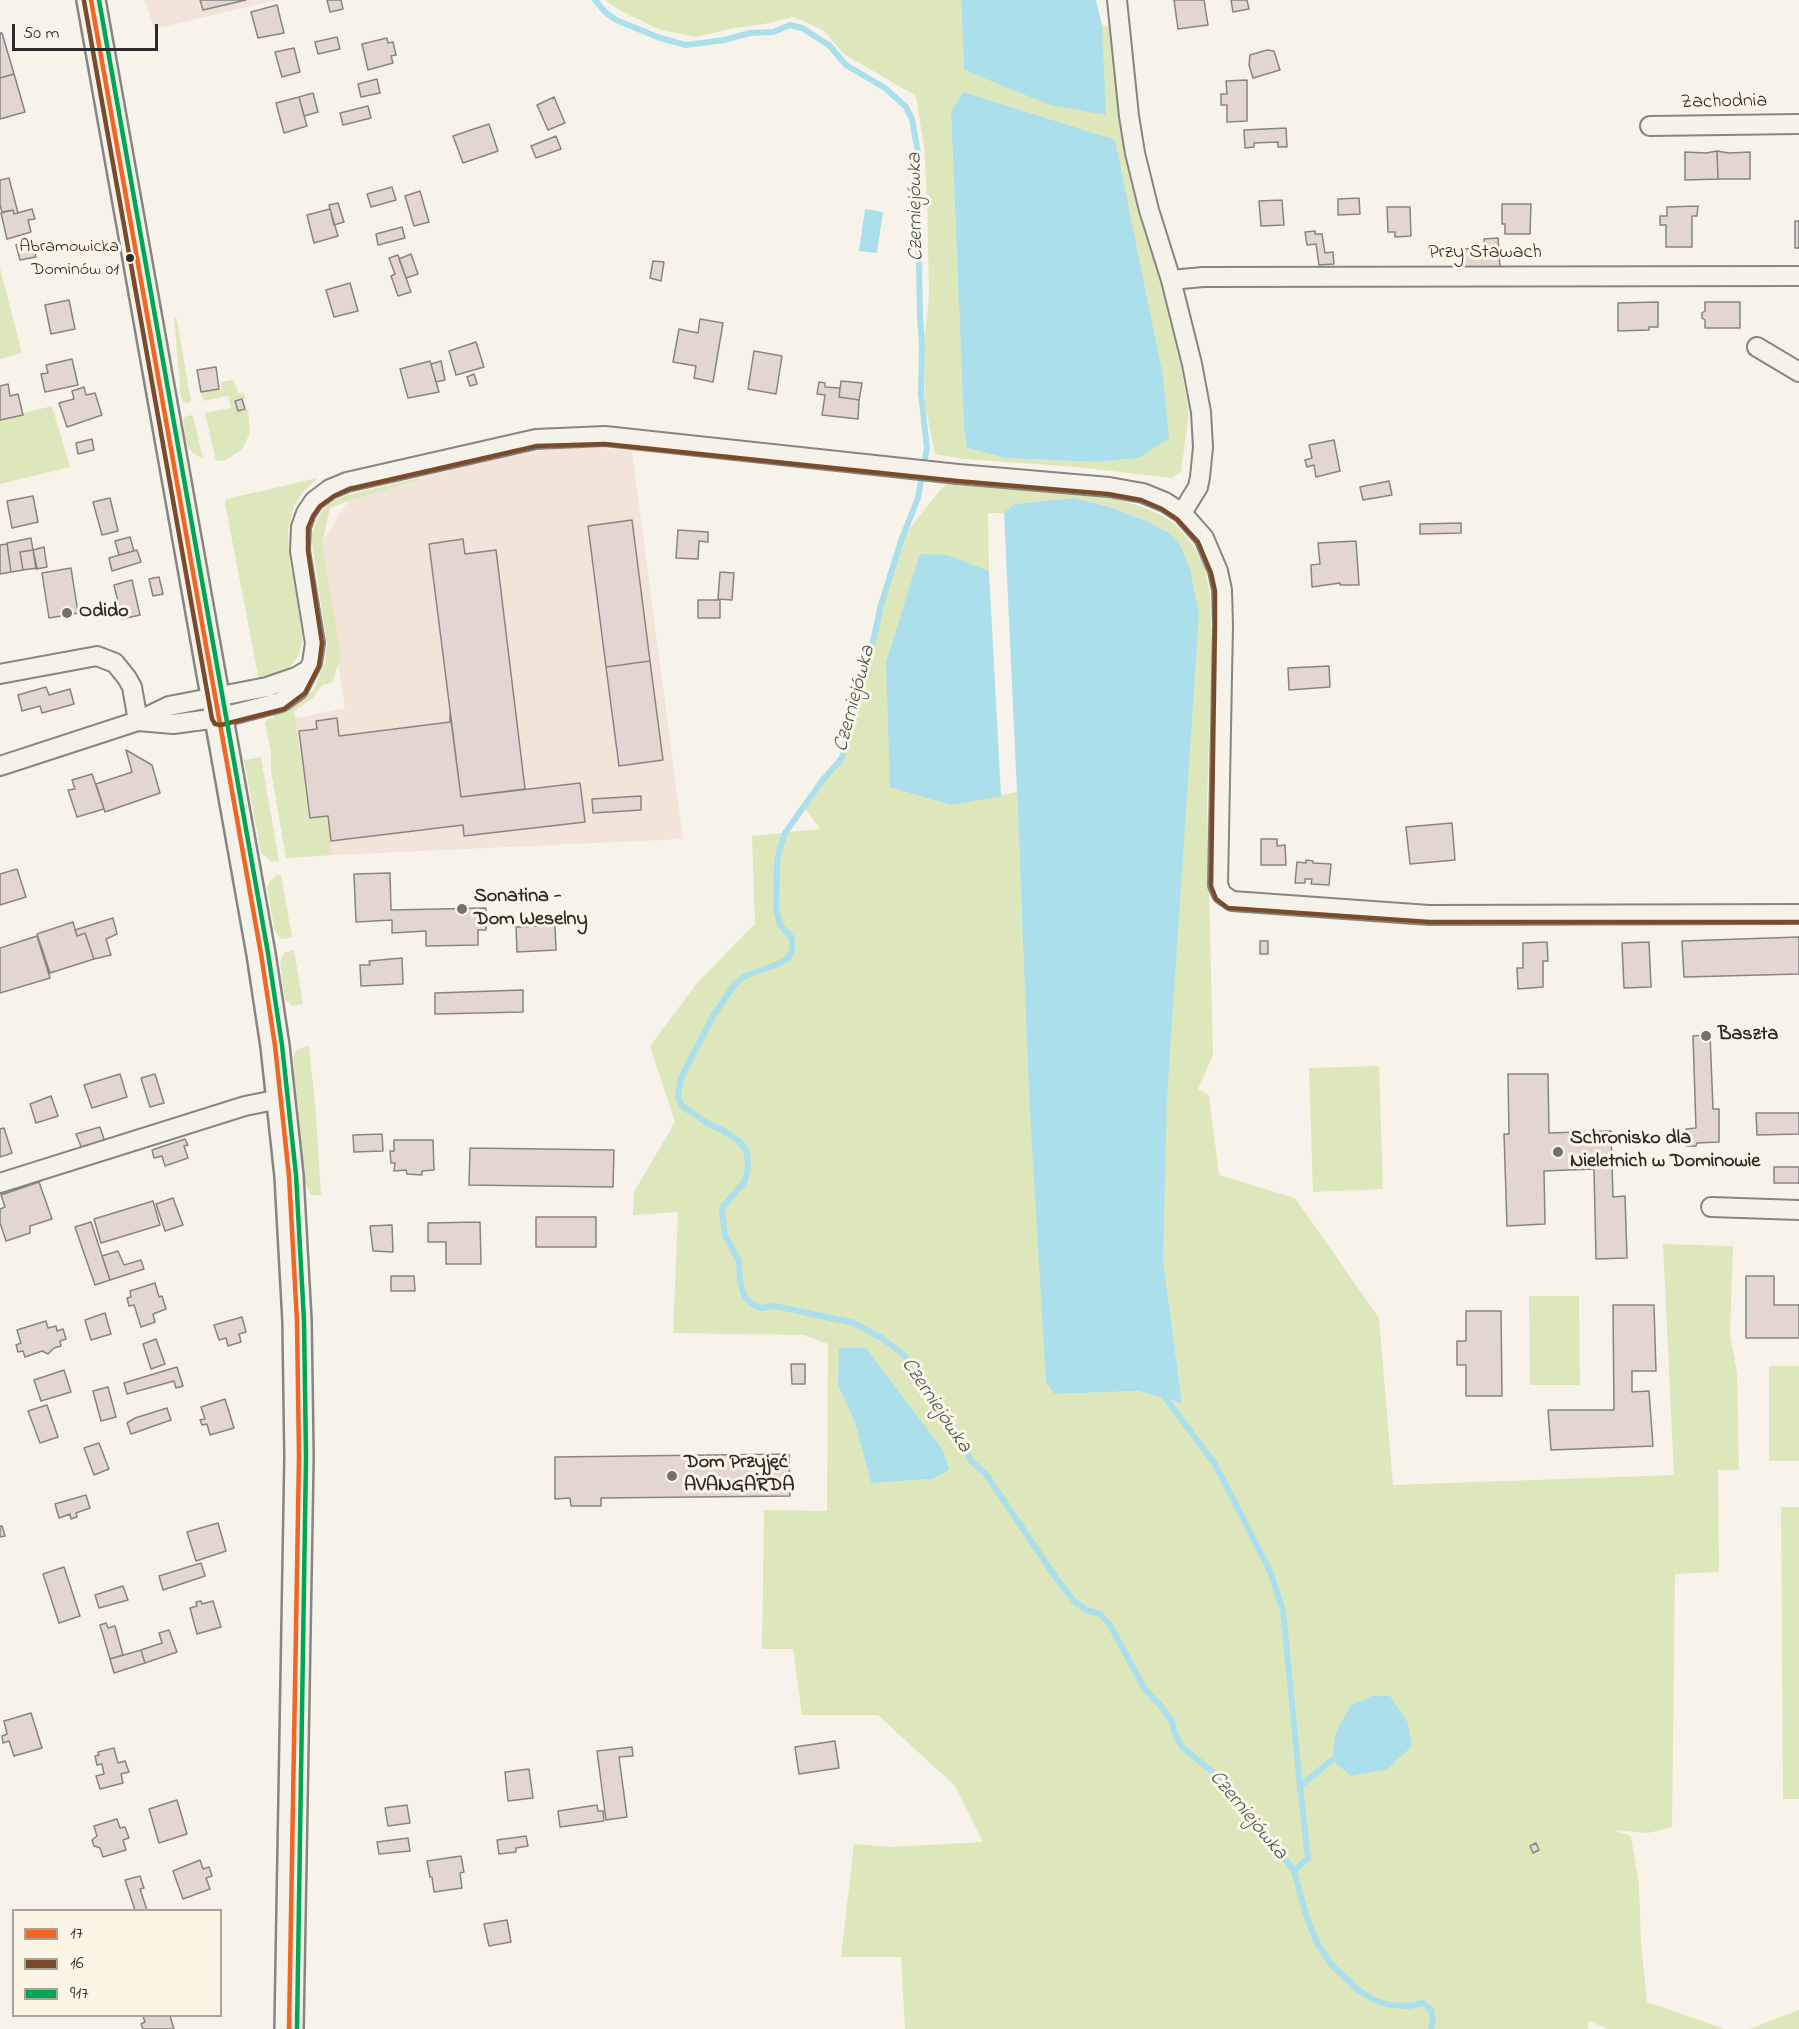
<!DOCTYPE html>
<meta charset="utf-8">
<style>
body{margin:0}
#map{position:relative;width:1799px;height:2029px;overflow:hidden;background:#f7f3ea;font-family:"Indie Flower",sans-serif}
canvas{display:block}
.legend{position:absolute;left:12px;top:1909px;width:210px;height:108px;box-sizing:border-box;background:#fcf5e5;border:2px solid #a8a49b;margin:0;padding:8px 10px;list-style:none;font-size:18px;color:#2b2b2b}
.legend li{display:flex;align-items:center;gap:12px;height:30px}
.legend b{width:30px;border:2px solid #a8a49b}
.scale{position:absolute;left:12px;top:24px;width:146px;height:27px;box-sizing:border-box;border:3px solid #2b2b2b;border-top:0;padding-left:8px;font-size:18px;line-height:21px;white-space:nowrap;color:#2b2b2b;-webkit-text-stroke:4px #fcf5e5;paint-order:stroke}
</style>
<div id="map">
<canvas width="1799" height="2029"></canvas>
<ul class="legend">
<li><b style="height:8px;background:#f26522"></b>17</li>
<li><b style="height:8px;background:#7a4b2a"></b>16</li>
<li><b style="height:8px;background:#00a651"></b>917</li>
</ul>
<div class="scale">50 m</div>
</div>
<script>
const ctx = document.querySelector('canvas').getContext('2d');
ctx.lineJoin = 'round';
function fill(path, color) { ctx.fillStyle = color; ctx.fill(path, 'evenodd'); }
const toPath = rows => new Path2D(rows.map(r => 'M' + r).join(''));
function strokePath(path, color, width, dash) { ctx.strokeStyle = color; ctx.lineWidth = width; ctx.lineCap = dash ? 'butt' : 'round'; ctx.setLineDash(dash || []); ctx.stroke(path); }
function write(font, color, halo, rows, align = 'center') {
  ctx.font = font + ' "Indie Flower",sans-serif'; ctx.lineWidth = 6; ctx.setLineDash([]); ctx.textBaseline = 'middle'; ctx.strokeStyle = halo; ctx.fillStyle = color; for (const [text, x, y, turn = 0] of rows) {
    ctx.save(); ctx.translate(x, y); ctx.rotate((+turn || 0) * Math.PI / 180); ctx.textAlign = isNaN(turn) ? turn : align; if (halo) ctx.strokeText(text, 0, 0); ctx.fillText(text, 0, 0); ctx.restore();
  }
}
fill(toPath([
 [145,0,276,0,154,29],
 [589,447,632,451,683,839,292,857,278,722,345,708,319,547,348,501,419,481,419,478,500,459,537,451]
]), '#f2e4d9');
fill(toPath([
 [605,0,961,0,964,70,1105,115,1102,25,1113,28,1118,95,1124,146,1148,240,1174,329,1189,413,1181,472,1171,478,1077,467,963,459,935,454,925,404,924,344,929,297,927,197,924,148,916,96,844,54,823,30,794,17,764,24,734,28,696,37,661,30,621,11],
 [963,93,1139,458,1096,462,1005,458,967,448,964,429,951,112],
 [0,268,22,353,0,359],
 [174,317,175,317,177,321,191,402,183,403,183,399,181,399],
 [233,380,239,394,244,393,245,398,235,401,238,412,248,409,250,432,245,444,241,450,226,460,216,461,205,413,231,408,228,396,203,401,202,393,222,389,221,382],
 [52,406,70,467,0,484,0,419],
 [193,415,203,459,193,453,187,446,183,419,186,416],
 [318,478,302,493,294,507,288,530,289,556,303,633,300,651,297,658,286,672,259,681,225,503,226,499],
 [419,478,420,480,348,501,330,508,322,544,341,655,332,683,322,685,313,698,294,711,309,819,327,818,332,855,286,858,271,771,271,754,265,723,268,719,274,718,273,713,287,709,313,691,325,663,327,645,311,535,319,515,330,502,344,496],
 [950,482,1075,494,1116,499,1140,506,1165,517,1178,527,1195,548,1205,568,1210,596,1212,656,1207,802,1213,1055,1198,1089,1209,1095,1219,1175,1295,1198,1379,1318,1393,1485,1674,1475,1663,1244,1733,1246,1730,1335,1737,1373,1739,1470,1718,1470,1719,1572,1675,1574,1672,1827,1648,1833,1613,1830,1631,1836,1639,1885,1641,1943,1647,2002,1725,2029,1608,2029,1589,2021,1588,2029,905,2029,901,1957,841,1957,854,1844,891,1847,983,1842,955,1786,878,1715,802,1715,793,1649,762,1649,764,1510,827,1511,828,1344,804,1335,673,1333,678,1212,633,1215,634,1192,675,1122,650,1046,697,983,755,924,752,836,820,829,804,807,822,781,842,758,860,677,872,646,881,605,902,538,941,489],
 [1074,498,1107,506,1144,520,1163,1260,1182,1403,1139,1391,1055,1394,1029,1096,1017,792,951,805,948,555,989,571,988,513,1004,513,1015,504],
 [838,1385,932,1479,871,1483,855,1423],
 [261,757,279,861,272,862,261,853,244,760],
 [277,875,281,875,292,937,285,939,280,938,275,931,267,888,270,881],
 [294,950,303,1004,293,1006,285,1000,280,963,284,953],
 [309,1046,316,1113,321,1195,311,1195,305,1184,293,1057,297,1049],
 [1379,1066,1383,1189,1313,1192,1309,1068],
 [1529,1296,1579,1296,1580,1385,1530,1385],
 [1769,1366,1799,1366,1799,1461,1769,1461],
 [1781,1507,1799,1507,1799,1799,1783,1799],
 [1799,2010,1799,2029,1749,2029]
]), '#dde7bb');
fill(toPath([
 [961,0,1096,0,1102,25,1106,115,1050,105,964,70],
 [963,92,1115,140,1163,377,1169,438,1139,458,1096,462,1005,458,967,448,964,429,951,112],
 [865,209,883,212,877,253,859,251],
 [1074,498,1107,506,1144,520,1169,533,1179,543,1190,569,1199,614,1167,1098,1163,1260,1182,1403,1138,1391,1055,1394,1046,1382,1029,1096,1017,792,1004,513,1014,504],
 [920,554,948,555,989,571,1001,796,951,805,890,787,886,662],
 [839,1348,866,1348,943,1450,949,1470,932,1479,871,1483,855,1423,838,1385],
 [1372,1696,1390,1696,1408,1723,1412,1746,1387,1769,1351,1776,1332,1760,1336,1732,1351,1705]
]), '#abdfeb');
strokePath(toPath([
 [595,0,605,12,616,20,660,38,686,45,724,40,750,33,773,32,790,25,802,28,829,45,846,65,885,88,906,107,912,119,918,153,919,183,916,225,919,261,920,316,922,345,921,394,927,448,918,498,902,538,881,605,872,646,860,677,842,758,822,781,785,833,780,848,777,862,776,909,780,925,792,938,792,951,788,958,778,964,745,976,735,984,713,1016,681,1078,678,1096,682,1106,707,1123,724,1131,741,1143,747,1152,748,1167,745,1181,722,1208,725,1236,739,1261,740,1280,744,1296,752,1304,760,1308,775,1306,854,1323,882,1338,904,1355,926,1391,948,1417,962,1439,971,1461,986,1474,1056,1578,1074,1601,1086,1610,1100,1614,1110,1625,1144,1688,1161,1706,1172,1722,1175,1734,1182,1747,1219,1777,1273,1842,1294,1871,1306,1915,1317,1943,1332,1965,1357,1989,1374,2000,1390,2005,1409,2006,1423,2003,1431,2010,1433,2022,1431,2029],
 [1166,1399,1215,1464,1270,1571,1283,1611,1300,1786],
 [1294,1871,1308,1858,1300,1786,1332,1760]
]), '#abdfeb', 6);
const building = toPath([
 [200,0,246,0,203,10,200,0],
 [327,0,341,0,343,9,330,12,327,0],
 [1174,0,1204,0,1208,25,1178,29,1174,0],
 [1231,0,1247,0,1249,9,1233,12,1231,0],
 [277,5,284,33,258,38,251,12,277,5],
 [0,33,2,33,14,74,0,78,0,33],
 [337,37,340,49,318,54,315,42,337,37],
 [387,38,388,43,393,42,396,55,391,56,393,63,368,70,362,44,387,38],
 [294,48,300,72,282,77,275,52,294,48],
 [1267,50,1274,51,1280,70,1253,78,1249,65,1250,55,1267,50],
 [14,74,25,112,0,119,0,78,14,74],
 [377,79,380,93,361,97,358,84,377,79],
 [1247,80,1247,121,1227,122,1227,105,1221,105,1221,94,1227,94,1226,81,1247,80],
 [313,93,318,112,304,116,299,97,313,93],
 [299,97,307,126,284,133,276,103,299,97],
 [554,97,565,123,548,130,537,105,554,97],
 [368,106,371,118,343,125,340,113,368,106],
 [489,124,498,151,463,163,453,136,489,124],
 [1286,128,1287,147,1278,147,1278,142,1254,143,1254,147,1245,148,1244,130,1286,128],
 [556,136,561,149,536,158,531,146,556,136],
 [1717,151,1718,179,1685,180,1685,152,1706,153,1717,151],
 [1717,151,1729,153,1750,152,1750,179,1718,179,1717,151],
 [9,178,18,213,14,214,13,210,2,212,0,205,0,180,9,178],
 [392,187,396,200,371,207,367,194,392,187],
 [420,191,429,222,414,226,405,196,420,191],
 [1359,198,1360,214,1338,215,1338,199,1359,198],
 [1282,200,1284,225,1261,226,1259,201,1282,200],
 [338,203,344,222,334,225,329,205,338,203],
 [1502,204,1531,204,1530,234,1505,234,1505,224,1502,224,1502,204],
 [1698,206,1697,216,1692,216,1692,247,1666,247,1666,225,1660,225,1660,216,1667,216,1667,207,1698,206],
 [1387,207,1410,207,1411,236,1395,237,1395,232,1388,232,1387,207],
 [32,209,35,219,28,220,31,232,7,239,1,213,13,210,14,214,32,209],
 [330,209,338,236,314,243,307,215,330,209],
 [1795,221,1799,221,1799,248,1795,248,1795,221],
 [402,227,405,238,378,245,376,234,402,227],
 [1315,231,1315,234,1322,234,1325,253,1333,252,1334,264,1319,265,1316,244,1307,245,1305,232,1315,231],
 [1498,238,1500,267,1461,268,1460,249,1485,248,1484,239,1498,238],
 [32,241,36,257,20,260,16,245,32,241],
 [411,254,418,274,406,278,399,259,411,254],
 [398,255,411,292,398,296,391,276,395,274,389,258,398,255],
 [653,261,664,262,661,281,650,278,653,261],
 [350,283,358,311,334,317,326,290,350,283],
 [69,300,75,329,51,334,45,305,69,300],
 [1658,302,1658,327,1649,327,1649,330,1618,331,1618,303,1658,302],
 [1705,302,1740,302,1740,328,1705,328,1705,320,1702,318,1702,313,1705,311,1705,302],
 [700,319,723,323,713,382,694,378,696,366,673,362,679,329,698,333,700,319],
 [476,342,484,367,456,375,449,351,476,342],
 [754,351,782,356,776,394,748,389,754,351],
 [72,359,78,385,45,392,41,374,48,373,46,365,72,359],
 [430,361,439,392,408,398,400,369,430,361],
 [441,361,445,380,436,382,431,364,441,361],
 [216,367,219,389,201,392,197,370,216,367],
 [474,374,477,384,470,386,467,377,474,374],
 [841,381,862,383,859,400,839,397,841,381],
 [819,382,825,383,825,387,840,388,839,397,859,400,858,419,822,415,825,395,817,394,819,382],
 [8,384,10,396,18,394,23,415,0,420,0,386,8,384],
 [84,387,86,395,95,393,102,415,67,427,59,403,74,399,72,391,84,387],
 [242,399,245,409,238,411,235,401,242,399],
 [92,439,94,450,78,454,76,443,92,439],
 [1334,440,1340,471,1316,477,1314,465,1307,467,1305,460,1312,458,1309,445,1334,440],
 [1389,481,1392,495,1363,500,1360,487,1389,481],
 [33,496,38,522,12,528,7,501,33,496],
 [110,498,118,531,102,535,93,502,110,498],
 [632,520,650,661,606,667,588,526,632,520],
 [1461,523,1461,533,1420,534,1420,524,1461,523],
 [678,530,708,532,708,542,699,541,698,559,676,558,678,530],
 [130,537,134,551,119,555,115,541,130,537],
 [31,538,33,550,20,552,23,570,11,572,7,543,31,538],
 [463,539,465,554,496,550,525,789,461,797,429,544,463,539],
 [1356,541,1359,585,1340,585,1340,583,1312,587,1311,565,1320,564,1318,543,1356,541],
 [7,544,11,572,0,574,0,545,7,544],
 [44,547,47,567,36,569,33,550,44,547],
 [33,550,37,568,23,570,20,552,33,550],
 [137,550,141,562,112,571,109,558,137,550],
 [71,568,78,613,49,618,42,573,71,568],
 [720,572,734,573,732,600,718,599,720,572],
 [159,577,163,594,153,596,149,579,159,577],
 [132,580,140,615,122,619,114,585,132,580],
 [698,600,720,600,720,618,698,618,698,600],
 [650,661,663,760,619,766,606,667,650,661],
 [1329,666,1330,687,1289,690,1288,668,1329,666],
 [46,687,49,695,70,689,74,704,42,713,40,706,22,711,18,695,46,687],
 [450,713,461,797,580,783,585,822,464,836,463,825,331,841,328,816,310,818,299,731,317,729,316,721,337,718,339,736,450,722,450,713],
 [126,750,152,765,160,793,105,812,96,784,132,772,126,750],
 [92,774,104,809,77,817,68,790,75,789,72,780,92,774],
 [641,796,641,810,593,813,592,799,641,796],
 [1452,823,1455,860,1410,864,1406,827,1452,823],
 [1261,839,1277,839,1277,846,1285,845,1286,865,1261,865,1261,839],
 [1306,860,1313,861,1313,863,1331,864,1329,885,1311,884,1312,879,1305,879,1305,883,1295,883,1297,862,1306,863,1306,860],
 [17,869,26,897,0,905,0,874,17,869],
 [390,873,391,910,486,908,486,930,478,930,478,945,426,946,426,931,392,933,392,920,356,922,354,874,390,873],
 [113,918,117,934,106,939,111,955,94,959,85,933,77,936,75,930,113,918],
 [73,922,77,936,85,933,94,959,50,973,37,934,73,922],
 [555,925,556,950,517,952,516,927,555,925],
 [37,936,50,978,0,993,0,948,37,936],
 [1799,937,1799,974,1684,977,1682,941,1799,937],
 [1260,941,1268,941,1268,954,1260,954,1260,941],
 [1547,942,1548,961,1543,961,1543,987,1518,989,1517,968,1523,968,1523,943,1547,942],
 [1649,942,1651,987,1624,988,1622,943,1649,942],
 [402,958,403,984,361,986,360,965,370,965,369,961,402,958],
 [523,990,523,1012,435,1014,435,993,523,990],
 [1710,1035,1713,1109,1719,1109,1719,1142,1697,1143,1696,1146,1686,1146,1686,1129,1696,1128,1693,1036,1710,1035],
 [120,1074,127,1097,92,1108,84,1085,120,1074],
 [155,1074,164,1103,150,1107,141,1078,155,1074],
 [1508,1074,1548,1074,1549,1133,1611,1131,1613,1197,1625,1196,1627,1258,1596,1259,1594,1169,1544,1171,1545,1224,1507,1226,1504,1134,1509,1134,1508,1074],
 [51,1096,58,1116,36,1123,30,1104,51,1096],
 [1756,1113,1799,1113,1799,1134,1757,1135,1756,1113],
 [100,1127,105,1142,82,1149,76,1134,100,1127],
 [4,1128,12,1153,0,1157,0,1129,4,1128],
 [382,1134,383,1151,354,1152,353,1135,382,1134],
 [185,1139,188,1145,184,1146,188,1158,165,1166,162,1156,154,1158,152,1150,185,1139],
 [394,1140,433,1140,434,1170,422,1171,422,1175,407,1174,406,1170,394,1171,395,1163,391,1163,390,1151,394,1151,394,1140],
 [470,1148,614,1150,613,1187,469,1185,470,1148],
 [1774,1167,1799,1167,1799,1183,1774,1183,1774,1167],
 [39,1182,52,1219,30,1226,30,1233,6,1241,0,1223,0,1209,5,1207,1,1195,39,1182],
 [173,1198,183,1225,165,1231,156,1204,173,1198],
 [153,1201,160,1225,101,1243,94,1219,153,1201],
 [536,1217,596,1217,596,1247,536,1247,536,1217],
 [91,1222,110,1280,95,1285,75,1227,91,1222],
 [480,1222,481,1264,446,1264,446,1242,428,1242,428,1223,480,1222],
 [392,1225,393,1252,373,1251,370,1226,392,1225],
 [118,1251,124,1265,141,1260,144,1269,110,1280,102,1256,118,1251],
 [391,1276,414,1276,415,1291,391,1291,391,1276],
 [1746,1276,1774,1276,1774,1305,1799,1305,1799,1338,1746,1338,1746,1276],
 [155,1283,159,1297,162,1296,166,1309,153,1314,155,1322,141,1327,134,1305,129,1306,127,1298,131,1297,130,1291,155,1283],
 [1613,1305,1654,1305,1656,1371,1632,1371,1632,1392,1649,1391,1653,1446,1551,1450,1548,1410,1614,1410,1613,1305],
 [1466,1311,1501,1311,1502,1396,1466,1396,1466,1365,1457,1365,1457,1341,1466,1341,1466,1311],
 [105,1313,111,1334,91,1340,85,1320,105,1313],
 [242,1317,246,1332,239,1334,241,1342,228,1346,226,1338,219,1340,214,1325,242,1317],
 [46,1321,48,1328,56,1326,57,1331,63,1329,66,1339,60,1341,61,1346,54,1348,48,1354,42,1351,25,1357,23,1351,18,1352,16,1345,21,1343,17,1330,46,1321],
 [156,1339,165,1364,151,1369,143,1344,156,1339],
 [791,1364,805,1364,805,1384,792,1384,791,1364],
 [177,1367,183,1386,176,1388,174,1381,127,1394,124,1383,177,1367],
 [64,1370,71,1392,41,1401,34,1380,64,1370],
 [108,1387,116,1417,101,1421,93,1391,108,1387],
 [225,1399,234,1428,210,1435,207,1424,202,1425,200,1420,205,1419,201,1407,225,1399],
 [47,1405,58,1437,40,1443,28,1411,47,1405],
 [167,1408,171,1420,131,1434,127,1423,135,1418,167,1408],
 [99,1443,109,1469,94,1475,84,1448,99,1443],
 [789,1454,790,1496,601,1498,601,1506,571,1506,570,1498,555,1499,555,1457,789,1454],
 [86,1495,90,1508,76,1513,77,1517,71,1519,70,1514,59,1518,55,1504,86,1495],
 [218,1523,226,1551,196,1561,187,1532,218,1523],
 [0,1526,2,1526,5,1536,0,1537,0,1526],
 [201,1563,205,1576,163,1590,159,1576,201,1563],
 [64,1567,80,1616,59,1623,43,1574,64,1567],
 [123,1586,128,1600,99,1608,95,1595,123,1586],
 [201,1601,202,1604,213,1601,221,1627,197,1634,190,1608,197,1606,196,1602,201,1601],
 [106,1623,108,1628,115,1626,123,1655,110,1659,100,1625,106,1623],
 [169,1630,177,1652,145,1663,141,1650,162,1643,159,1633,169,1630],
 [141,1650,145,1663,114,1673,110,1659,141,1650],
 [31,1713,42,1748,14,1756,9,1741,3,1743,2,1736,7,1734,4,1721,31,1713],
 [835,1741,839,1768,799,1774,795,1747,835,1741],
 [632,1747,633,1756,619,1757,627,1817,606,1820,597,1751,632,1747],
 [114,1748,118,1763,125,1761,129,1772,121,1774,123,1783,100,1789,96,1776,104,1774,102,1764,97,1765,95,1756,99,1755,98,1752,114,1748],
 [529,1769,533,1798,508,1801,505,1772,529,1769],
 [177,1800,187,1834,159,1843,149,1809,177,1800],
 [407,1805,410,1823,388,1826,385,1808,407,1805],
 [597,1805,598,1811,603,1811,604,1821,560,1827,558,1811,597,1805],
 [117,1819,120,1828,125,1827,129,1838,123,1840,126,1850,103,1857,100,1848,94,1846,92,1840,97,1836,94,1826,117,1819],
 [526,1836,528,1846,516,1848,516,1852,499,1854,497,1840,526,1836],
 [408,1838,410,1851,379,1854,377,1842,408,1838],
 [1536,1843,1539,1850,1533,1853,1530,1846,1536,1843],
 [461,1856,464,1872,460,1873,462,1888,434,1892,432,1877,430,1877,427,1861,461,1856],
 [200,1860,203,1869,209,1867,212,1876,206,1878,210,1889,183,1899,173,1871,200,1860],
 [140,1876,144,1888,140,1889,147,1910,135,1910,125,1880,140,1876],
 [507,1920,511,1942,489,1946,484,1924,507,1920],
 [143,2016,170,2016,174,2029,143,2029,141,2024,145,2022,143,2016]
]);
fill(building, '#e3d6d0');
strokePath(building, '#878581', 1.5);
const street = toPath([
 [1117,0,1129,116,1135,153,1149,210,1171,280,1192,364,1201,412,1203,447,1200,477,1198,487,1182,513],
 [1650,126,1799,124],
 [1171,280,1203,277,1799,276],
 [1757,347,1799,372],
 [0,674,97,656,115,663,127,678,132,687,138,721],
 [138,721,173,724,219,718,281,702,298,690,312,663,315,643,300,551,301,527,306,513,314,501,330,489,347,482,536,439,605,436,958,474,1109,487,1143,493,1165,502,1182,513,1204,538,1218,571,1222,590,1223,625,1218,885,1222,894,1232,901,1429,915,1799,914],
 [0,766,138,721,169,706,267,687,296,677,308,670],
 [0,1183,245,1106,280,1099],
 [1711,1207,1799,1210]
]);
const primary = toPath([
 [91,0,261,954,275,1046,289,1176,297,1321,299,1457,289,2029]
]);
strokePath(street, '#878581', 22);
strokePath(primary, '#878581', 32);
strokePath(street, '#f5f2ec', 18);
strokePath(primary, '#f5f2ec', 27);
strokePath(toPath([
 [91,0,261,954,275,1046,289,1176,297,1321,299,1457,289,2029]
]), '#f26522', 4.5);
strokePath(toPath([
 [84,1,212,719,215,724,221,725,284,709,305,693,319,666,322,643,308,551,308,528,313,516,320,506,334,496,349,489,537,446,605,444,957,481,1108,494,1141,500,1162,509,1177,519,1198,542,1211,573,1215,591,1215,625,1211,886,1216,899,1228,908,1429,922,1799,922]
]), '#7a4b2a', 4.5);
strokePath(toPath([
 [99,0,268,953,282,1045,296,1175,304,1321,306,1457,297,2029]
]), '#00a651', 4.5);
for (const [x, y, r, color] of [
 [130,258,5,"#2b2b2b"],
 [67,613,6,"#72716e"],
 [462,909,6,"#72716e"],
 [1706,1036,6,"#72716e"],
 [1558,1152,6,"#72716e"],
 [672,1476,6,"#72716e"]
]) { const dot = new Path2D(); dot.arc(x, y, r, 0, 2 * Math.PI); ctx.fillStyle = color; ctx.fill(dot); strokePath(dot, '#fcf5e5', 2); }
write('18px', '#2b2b2b', '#fcf5e5', [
 ["Abramowicka",119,248],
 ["Dominów 01",119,271]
], 'right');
write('20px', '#2b2b2b', '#fcf5e5', [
 ["Zachodnia",1724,103,-1],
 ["Przy Stawach",1485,254]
]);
write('bold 20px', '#2b2b2b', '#fcf5e5', [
 ["Odido",79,613],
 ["Sonatina -",474,898],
 ["Dom Weselny",474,921],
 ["Baszta",1718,1036],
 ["Schronisko dla",1570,1140],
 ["Nieletnich w Dominowie",1570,1163],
 ["Dom Przyjęć",684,1464],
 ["AVANGARDA",684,1487]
], 'left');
write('italic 21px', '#43565b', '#fcf5e5', [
 ["Czerniejówka",917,207,-91],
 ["Czerniejówka",856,699,-75],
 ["Czerniejówka",935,1406,56],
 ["Czerniejówka",1247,1816,50]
]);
</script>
